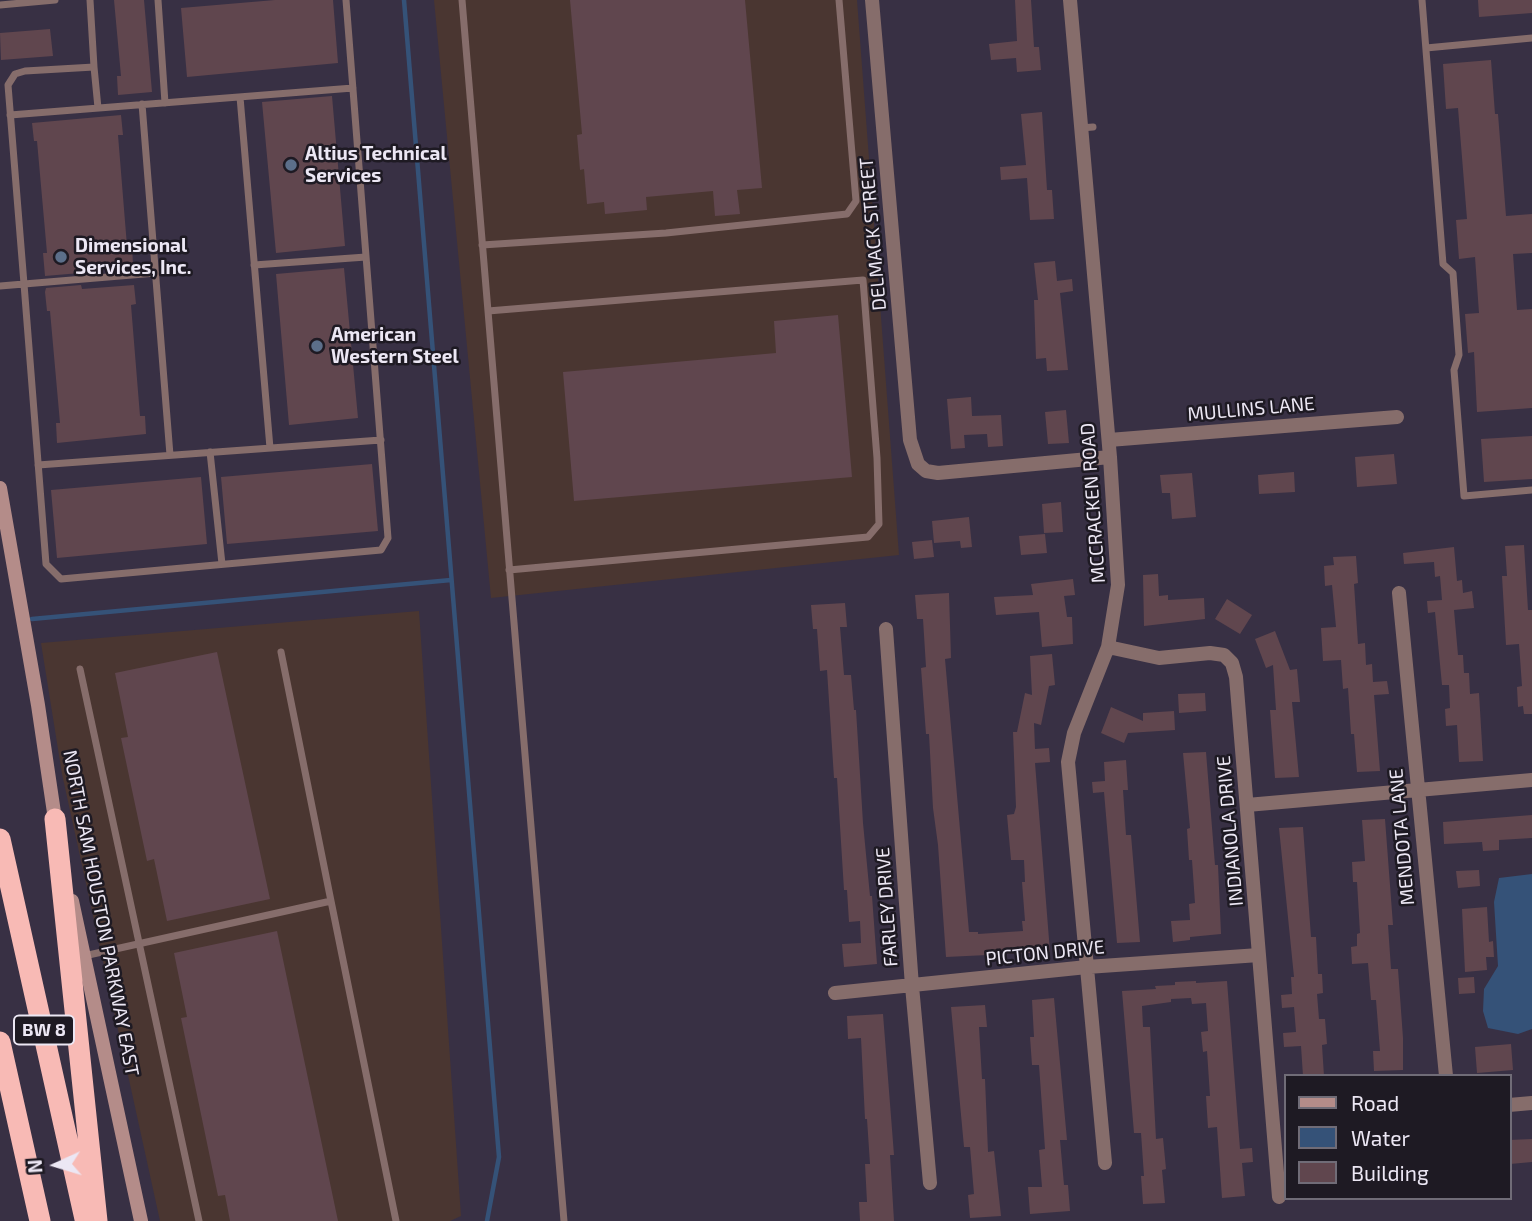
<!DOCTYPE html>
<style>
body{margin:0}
#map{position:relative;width:1532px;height:1221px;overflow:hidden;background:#383044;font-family:"Exo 2",sans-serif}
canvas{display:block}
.legend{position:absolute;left:1284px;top:1074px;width:228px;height:126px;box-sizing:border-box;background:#1e1a23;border:2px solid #706c77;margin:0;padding:9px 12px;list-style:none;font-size:21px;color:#ece7f4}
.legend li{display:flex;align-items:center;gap:14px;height:35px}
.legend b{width:35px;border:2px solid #706c77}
.north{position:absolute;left:21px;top:1130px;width:70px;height:70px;-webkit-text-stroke:5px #1e1a23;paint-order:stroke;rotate:266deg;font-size:19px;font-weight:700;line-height:28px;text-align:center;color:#ece7f4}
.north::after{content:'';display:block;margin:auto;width:24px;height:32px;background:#ece7f4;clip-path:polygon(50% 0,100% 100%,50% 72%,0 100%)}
</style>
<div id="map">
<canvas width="1532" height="1221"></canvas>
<ul class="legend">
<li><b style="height:9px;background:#b48c89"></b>Road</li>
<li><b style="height:19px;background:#355278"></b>Water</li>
<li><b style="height:19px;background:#60464e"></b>Building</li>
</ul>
<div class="north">N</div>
</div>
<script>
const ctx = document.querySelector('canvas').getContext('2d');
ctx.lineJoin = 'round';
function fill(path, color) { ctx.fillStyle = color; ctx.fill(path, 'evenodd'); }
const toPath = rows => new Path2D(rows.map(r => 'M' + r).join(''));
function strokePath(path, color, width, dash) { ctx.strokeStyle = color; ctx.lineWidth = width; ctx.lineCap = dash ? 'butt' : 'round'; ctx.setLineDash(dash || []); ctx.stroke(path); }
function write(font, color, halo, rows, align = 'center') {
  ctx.font = font + ' "Exo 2",sans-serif'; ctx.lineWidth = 5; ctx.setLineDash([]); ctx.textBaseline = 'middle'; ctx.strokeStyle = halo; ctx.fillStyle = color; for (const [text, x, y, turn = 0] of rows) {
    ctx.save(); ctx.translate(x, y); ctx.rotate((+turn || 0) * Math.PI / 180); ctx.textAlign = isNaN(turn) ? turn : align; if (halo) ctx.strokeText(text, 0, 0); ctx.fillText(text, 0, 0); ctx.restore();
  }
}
fill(toPath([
 [434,0,857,0,899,555,491,598],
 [419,611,461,1216,450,1221,160,1221,62,774,41,643]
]), '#4a3631');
fill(toPath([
 [1532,874,1532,1029,1518,1034,1488,1028,1483,1011,1484,989,1498,966,1494,902,1499,878]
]), '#355278');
strokePath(toPath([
 [404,0,499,1157,487,1221],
 [32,619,451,580]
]), '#355278', 4.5);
fill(toPath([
 [114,0,144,0,152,92,118,95,117,76,121,76],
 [275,0,333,0,338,63,187,77,181,8],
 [570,0,745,0,762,188,737,190,740,214,715,216,713,191,646,197,647,210,605,214,604,202,587,204,584,169,580,170,577,135,582,134],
 [1015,0,1031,0,1034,47,1039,47,1041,70,1017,72,1016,58,991,60,989,44,1017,41],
 [1478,0,1532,0,1532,13,1479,17],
 [50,29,53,56,1,60,0,33],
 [1491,60,1495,114,1498,114,1506,216,1532,214,1532,253,1513,254,1517,310,1532,309,1532,408,1477,412,1474,352,1468,353,1465,314,1479,313,1475,257,1459,259,1456,220,1467,219,1458,108,1446,109,1443,64],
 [332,96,345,246,276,253,262,102],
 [1042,112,1047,190,1052,190,1054,219,1030,220,1027,178,1001,180,1000,167,1026,165,1021,114],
 [121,115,123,135,118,135,127,246,132,246,133,265,80,269,80,273,45,276,43,253,47,253,37,141,34,141,32,123],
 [1055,261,1057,281,1072,279,1073,291,1060,293,1068,370,1047,371,1046,358,1036,359,1034,300,1038,300,1034,263],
 [344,268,358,418,289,425,276,274],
 [81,285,82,289,134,285,136,304,131,305,140,416,145,416,146,434,57,443,56,423,60,423,50,311,47,311,45,292,46,288],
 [838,315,852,477,574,501,563,372,776,353,774,321],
 [971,397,972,416,1001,415,1003,446,988,447,987,434,964,435,965,448,951,449,947,399],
 [1066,410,1069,443,1048,444,1045,412],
 [1532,436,1532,479,1484,482,1481,439],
 [1394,454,1397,484,1357,487,1355,457],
 [372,464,378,531,227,544,221,477],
 [1294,472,1295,492,1259,494,1258,475],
 [1192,473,1196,517,1172,519,1170,493,1162,493,1160,475],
 [201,477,207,544,57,558,51,490],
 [1061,502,1063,532,1044,533,1042,504],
 [969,517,972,547,961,548,960,541,934,543,932,521],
 [1045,534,1047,553,1021,555,1019,536],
 [932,540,934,557,914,559,912,542],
 [1524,545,1528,610,1532,610,1532,714,1524,714,1523,706,1518,707,1517,687,1522,686,1519,644,1506,645,1502,576,1507,576,1505,546],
 [1454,547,1457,581,1462,580,1463,593,1472,591,1474,608,1454,610,1458,655,1463,655,1464,673,1469,673,1470,694,1479,693,1483,761,1459,762,1457,725,1446,726,1445,709,1450,708,1449,685,1442,685,1435,612,1428,613,1427,601,1442,600,1440,576,1435,577,1434,562,1404,564,1403,553],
 [1356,556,1358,583,1354,584,1358,644,1365,643,1366,665,1372,664,1373,682,1387,681,1389,694,1374,695,1380,771,1357,772,1354,734,1351,734,1348,688,1343,689,1341,660,1323,661,1321,628,1336,627,1332,585,1325,586,1324,566,1334,565,1333,557],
 [1158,574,1159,596,1168,595,1168,600,1204,598,1205,619,1144,626,1143,575],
 [1073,579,1075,595,1064,596,1067,617,1072,617,1073,644,1042,647,1039,612,996,615,994,597,1033,595,1031,584],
 [949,593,951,658,945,659,969,932,978,932,978,934,1023,931,1022,921,1025,921,1022,882,1025,882,1024,860,1011,860,1007,815,1014,814,1016,807,1013,732,1017,732,1025,693,1032,695,1030,656,1052,654,1055,685,1049,686,1041,725,1034,723,1035,749,1049,748,1050,762,1035,763,1050,952,946,957,938,845,933,808,929,734,926,734,921,668,926,667,923,619,917,619,915,595],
 [1227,599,1252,615,1240,634,1215,619],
 [845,603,847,627,840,627,844,675,851,675,854,710,856,710,863,823,870,896,872,896,877,964,844,967,842,944,861,943,860,921,849,922,847,890,844,890,837,778,834,778,827,670,820,671,817,629,813,629,811,605],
 [1275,631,1290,670,1297,669,1300,702,1292,702,1299,777,1275,778,1270,710,1276,710,1273,665,1266,668,1255,639],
 [217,652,270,899,167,921,154,859,147,861,121,738,128,737,115,673],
 [1205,693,1206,711,1179,713,1178,694],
 [1111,707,1143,721,1143,713,1174,711,1175,730,1128,733,1124,743,1101,733],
 [1206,752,1215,865,1218,865,1221,934,1190,937,1190,940,1173,942,1171,921,1190,920,1189,904,1195,903,1192,860,1189,860,1187,829,1190,828,1183,753],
 [1126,760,1128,790,1123,790,1126,835,1131,835,1140,942,1117,943,1104,792,1093,793,1092,782,1105,781,1104,762],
 [1532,815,1532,838,1499,840,1499,850,1483,851,1482,842,1444,844,1443,822],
 [1385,819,1393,925,1388,925,1391,969,1398,969,1403,1038,1403,1070,1374,1071,1373,1051,1380,1051,1376,1000,1371,1000,1368,963,1352,964,1351,947,1357,946,1357,934,1360,933,1357,882,1353,882,1352,862,1365,861,1362,820],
 [1303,827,1311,937,1316,937,1318,974,1322,974,1323,993,1317,994,1319,1019,1325,1019,1327,1044,1322,1045,1324,1076,1303,1076,1301,1046,1284,1047,1283,1033,1296,1032,1294,1007,1282,1008,1281,995,1292,994,1291,977,1294,977,1279,828],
 [1479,870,1480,886,1458,888,1456,871],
 [1487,907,1489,942,1493,941,1494,957,1486,957,1487,970,1465,972,1462,909],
 [277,931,338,1221,230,1221,225,1195,218,1196,181,1018,187,1017,174,953],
 [1474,977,1475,993,1459,994,1458,978],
 [1196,981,1196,983,1227,981,1240,1149,1252,1148,1253,1162,1242,1163,1245,1196,1222,1198,1217,1127,1208,1128,1206,1096,1210,1096,1207,1051,1203,1052,1201,1032,1208,1031,1206,1003,1192,1004,1191,998,1171,999,1171,1002,1142,1006,1143,1027,1150,1027,1156,1139,1163,1138,1166,1169,1162,1170,1165,1203,1143,1204,1141,1176,1144,1176,1141,1133,1134,1133,1122,991,1156,989,1155,986,1175,985,1175,982],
 [1054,998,1067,1140,1060,1140,1064,1185,1068,1185,1070,1211,1030,1214,1028,1187,1042,1187,1039,1150,1045,1149,1039,1065,1032,1065,1030,1037,1034,1037,1032,1000],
 [985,1005,987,1027,979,1027,982,1079,985,1079,988,1152,994,1151,1001,1216,970,1218,968,1195,974,1194,970,1147,964,1147,951,1007],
 [883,1014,894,1155,890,1155,894,1221,860,1221,859,1202,867,1202,865,1164,870,1164,867,1119,865,1119,861,1038,848,1039,847,1016],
 [1511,1044,1513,1070,1477,1073,1475,1047],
 [1532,1139,1532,1162,1510,1164,1509,1140]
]), '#60464e');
strokePath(toPath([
 [90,0,94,67,25,71,15,74,8,85,24,284,156,273],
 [158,0,165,103],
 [462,0,564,1221],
 [1422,0,1443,264,1453,273,1459,355,1454,370,1464,496,1532,490],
 [0,5,55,0],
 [1426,48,1532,38],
 [94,67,98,108],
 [240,97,270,448],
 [142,104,170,455],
 [10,115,353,88],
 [1081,128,1093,127],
 [482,245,666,233,847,214,856,201,839,0],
 [254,265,366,257],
 [0,286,24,284,46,564,61,579,381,550,388,538,346,0],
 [488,311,863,280,877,458,879,524,868,537,509,570],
 [210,452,222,564],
 [38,465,381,440],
 [281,652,331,901],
 [80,669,199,1221],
 [84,956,331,901,396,1221]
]), '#866d6b', 7);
strokePath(toPath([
 [872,0,910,440,918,464,926,471,938,473,1110,457],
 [1070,0,1110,457,1118,585,1108,647,1074,733,1068,762,1105,1163],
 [1109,440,1397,417],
 [1399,593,1446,1076],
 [886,629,912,986,930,1183],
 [1108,647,1159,658,1210,653,1224,655,1232,663,1236,677,1279,1197],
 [1247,805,1532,780],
 [835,993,1087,967,1259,955],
 [1509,1105,1532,1103]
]), '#866d6b', 14);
strokePath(toPath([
 [0,488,38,705,56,826],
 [72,901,141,1221]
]), '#b48c89', 14);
strokePath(toPath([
 [55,819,97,1221],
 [0,839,85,1219],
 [0,1042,40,1221]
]), '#f8bab5', 21);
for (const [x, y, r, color] of [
 [291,165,7,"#5c6f8a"],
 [61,257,7,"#5c6f8a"],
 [317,346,7,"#5c6f8a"]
]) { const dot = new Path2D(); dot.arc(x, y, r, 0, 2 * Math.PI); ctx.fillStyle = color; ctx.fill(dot); strokePath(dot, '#1e1a23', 2.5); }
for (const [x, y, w] of [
 [44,1030,60]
]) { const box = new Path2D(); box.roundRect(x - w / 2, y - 14.5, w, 29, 5); ctx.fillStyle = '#1e1a23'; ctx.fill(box); strokePath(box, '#ece7f4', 2); }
write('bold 18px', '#ece7f4', null, [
 ["BW 8",44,1030]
]);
write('bold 19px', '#ece7f4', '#1e1a23', [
 ["Altius Technical",305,154],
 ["Services",305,176],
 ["Dimensional",75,246],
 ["Services, Inc.",75,268],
 ["American",331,335],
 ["Western Steel",331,357]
], 'left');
write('19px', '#ece7f4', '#1e1a23', [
 ["DELMACK STREET",873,234,-95],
 ["MULLINS LANE",1251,409,-5],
 ["MCCRACKEN ROAD",1093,503,-94],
 ["INDIANOLA DRIVE",1230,831,-95],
 ["MENDOTA LANE",1402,837,-95],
 ["FARLEY DRIVE",887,907,-94],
 ["NORTH SAM HOUSTON PARKWAY EAST",101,913,79],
 ["PICTON DRIVE",1045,953,-6]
]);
</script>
